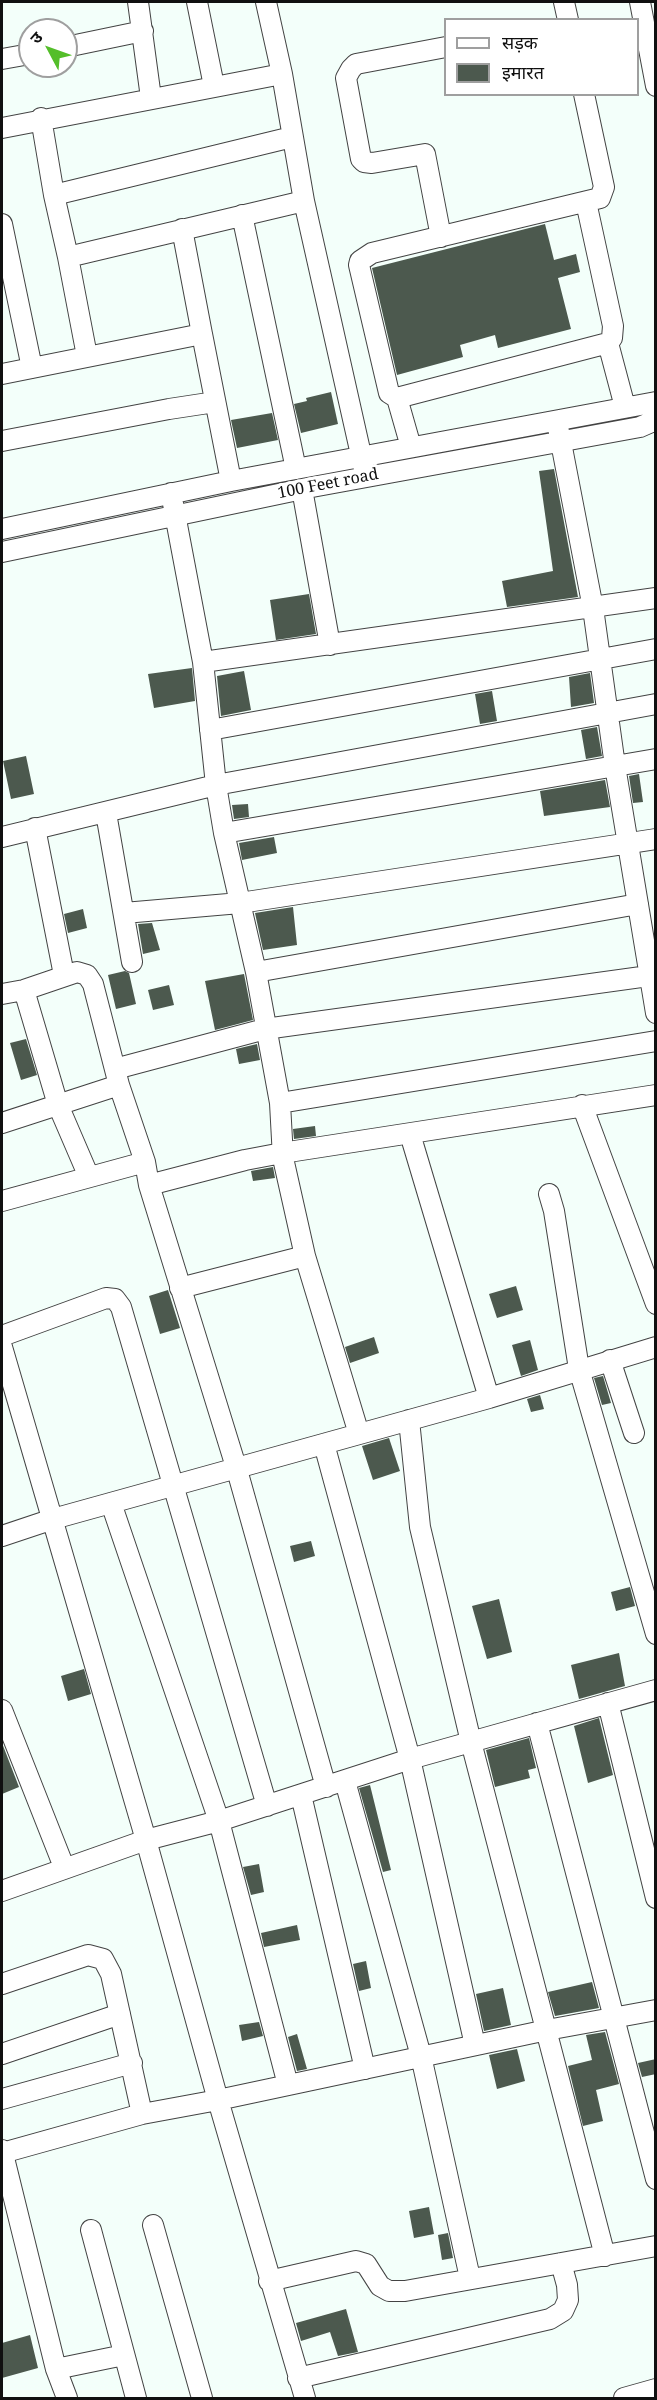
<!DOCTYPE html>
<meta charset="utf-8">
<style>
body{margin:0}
#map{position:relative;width:657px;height:2400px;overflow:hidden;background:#f3fffa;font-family:"Noto Serif","Noto Sans Devanagari",serif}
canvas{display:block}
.frame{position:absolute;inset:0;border:3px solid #101010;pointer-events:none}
.legend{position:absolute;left:444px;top:18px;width:195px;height:78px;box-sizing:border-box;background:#fff;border:2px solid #9f9f9f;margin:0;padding:8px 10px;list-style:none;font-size:18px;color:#101010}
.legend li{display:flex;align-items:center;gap:12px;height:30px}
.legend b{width:30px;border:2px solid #9f9f9f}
.north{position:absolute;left:18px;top:18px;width:60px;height:60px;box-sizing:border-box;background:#fff;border:2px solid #9f9f9f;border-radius:50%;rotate:311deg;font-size:16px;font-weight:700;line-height:24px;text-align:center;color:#101010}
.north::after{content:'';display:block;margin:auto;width:21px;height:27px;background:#54be2a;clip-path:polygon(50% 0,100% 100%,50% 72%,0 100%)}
</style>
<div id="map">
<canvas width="657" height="2400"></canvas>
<div class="frame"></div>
<ul class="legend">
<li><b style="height:8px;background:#fff"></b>सड़क</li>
<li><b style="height:16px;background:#4c594e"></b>इमारत</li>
</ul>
<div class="north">उ</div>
</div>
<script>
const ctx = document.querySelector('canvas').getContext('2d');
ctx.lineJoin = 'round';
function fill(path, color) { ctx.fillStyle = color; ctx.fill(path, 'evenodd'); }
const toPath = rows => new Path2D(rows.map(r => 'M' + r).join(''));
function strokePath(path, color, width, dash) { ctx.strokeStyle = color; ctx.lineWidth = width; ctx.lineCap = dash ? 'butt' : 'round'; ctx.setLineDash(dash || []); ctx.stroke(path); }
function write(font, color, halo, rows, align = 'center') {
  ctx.font = font + ' "Noto Serif",serif'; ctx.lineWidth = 6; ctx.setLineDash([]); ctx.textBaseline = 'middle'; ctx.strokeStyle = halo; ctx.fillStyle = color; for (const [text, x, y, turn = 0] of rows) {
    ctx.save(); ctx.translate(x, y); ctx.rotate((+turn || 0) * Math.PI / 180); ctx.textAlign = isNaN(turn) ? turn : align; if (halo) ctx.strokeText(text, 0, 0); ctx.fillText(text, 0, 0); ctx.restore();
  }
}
fill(toPath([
 [545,224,554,260,576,254,580,272,558,278,571,329,498,348,495,335,460,345,463,357,397,375,372,268],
 [331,392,338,424,301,433,294,404,307,401,306,398],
 [272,413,278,440,237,448,231,420],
 [554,469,578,597,507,607,502,581,553,571,539,471],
 [309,594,316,634,276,640,270,600],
 [192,668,195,701,154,708,148,674],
 [244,671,251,710,221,716,217,676],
 [590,673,594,703,571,707,569,677],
 [492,691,497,721,480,724,475,694],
 [597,727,602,756,586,759,581,730],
 [26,756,34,794,11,799,3,761],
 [639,774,643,802,633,803,629,776],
 [605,780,610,807,544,816,540,791],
 [248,804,249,817,234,819,232,805],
 [274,837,277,853,242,860,239,843],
 [293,907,297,945,263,950,255,913],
 [83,909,87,928,68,933,64,914],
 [152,923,160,950,143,954,138,924],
 [125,971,129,973,136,1004,116,1009,108,975],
 [244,974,253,1020,215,1030,205,981],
 [169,985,174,1005,153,1010,148,990],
 [26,1039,37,1075,21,1080,10,1043],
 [257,1044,260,1060,239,1064,236,1049],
 [315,1126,316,1136,294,1139,293,1129],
 [273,1167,275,1178,253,1181,251,1171],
 [516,1286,523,1310,497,1318,489,1294],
 [168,1290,180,1328,160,1334,149,1296],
 [374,1337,379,1353,350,1363,345,1347],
 [530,1340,538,1370,521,1376,512,1345],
 [603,1376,611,1403,602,1405,594,1378],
 [540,1395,544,1409,531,1412,527,1399],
 [389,1438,400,1471,373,1480,362,1446],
 [311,1541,315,1556,294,1562,290,1546],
 [630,1587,635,1606,616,1611,611,1592],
 [499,1599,512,1652,487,1659,472,1606],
 [619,1653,625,1686,579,1699,571,1665],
 [84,1669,91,1694,68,1701,61,1676],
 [599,1718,613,1775,588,1783,574,1726],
 [529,1738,536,1768,528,1770,530,1778,495,1787,486,1750],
 [2,1743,19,1787,2,1794],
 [370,1785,391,1870,383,1872,359,1788],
 [259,1864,264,1892,251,1895,243,1867],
 [297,1925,300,1940,264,1947,261,1933],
 [366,1961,371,1988,359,1991,353,1964],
 [592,1982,599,2008,555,2016,548,1992],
 [503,1988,511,2025,484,2031,476,1994],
 [259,2022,263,2036,242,2041,239,2025],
 [605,2032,619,2084,596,2090,603,2121,583,2126,568,2066,592,2060,586,2035],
 [297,2034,307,2069,297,2071,288,2037],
 [517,2049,525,2081,497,2089,489,2055],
 [656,2059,656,2074,642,2077,638,2063],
 [429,2207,434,2234,414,2238,409,2211],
 [448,2233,453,2258,442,2260,438,2235],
 [346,2309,358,2352,338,2356,330,2332,301,2341,296,2323],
 [30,2335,38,2368,2,2378,2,2343]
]), '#4c594e');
const minor = toPath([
 [138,2,151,98],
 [197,2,214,86],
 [266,2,282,74,304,201,364,468],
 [564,2,568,20],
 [640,2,656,86],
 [66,47,143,31],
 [2,59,30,54],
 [584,94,604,187,600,198,372,253,360,261,359,265,389,393,397,398,608,343,612,338,613,326,586,202],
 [41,118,54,195,68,257,87,356],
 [2,128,282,74],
 [54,195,292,137],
 [242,215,296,469],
 [2,224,32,368],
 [182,229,202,334],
 [441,237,425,154,372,163,364,162,361,159,346,78,351,69,356,64,446,47],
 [68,257,304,201],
 [608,343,625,407],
 [2,374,202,334,231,481],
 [397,398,411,447],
 [558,427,593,608,615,766,656,1013],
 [2,441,169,409,215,402],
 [302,489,330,645],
 [171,493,203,662,216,785,224,833,256,972,280,1103,283,1158,305,1256,359,1434],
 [2,529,231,481,656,402],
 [2,552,312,487,640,427,656,420],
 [203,662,656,598],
 [210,730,656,649],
 [106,813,132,962],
 [35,828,64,975],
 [224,833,656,759],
 [2,837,216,785,656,704],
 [124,913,240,903,656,839],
 [256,972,638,904],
 [24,990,58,1105,89,1177],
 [2,994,24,990,77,972,87,975,93,984,119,1085,145,1162],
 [115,1069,265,1029,656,975],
 [280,1103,656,1041],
 [582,1105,656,1304],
 [2,1123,119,1085],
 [410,1134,489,1398],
 [149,1185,237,1470,326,1787],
 [549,1194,554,1211,579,1369,656,1634],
 [2,1201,145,1162,149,1185,245,1160,282,1153,656,1095],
 [180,1288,305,1256],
 [2,1336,106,1298,115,1299,121,1307,267,1806],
 [2,1347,146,1840,218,2100,305,2398],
 [610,1360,634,1433],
 [409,1420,420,1527,471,1742,605,2256],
 [324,1444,410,1759,475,2045],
 [111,1503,219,1821,288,2085],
 [2,1536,53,1519,489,1398,656,1347],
 [608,1703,656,1898],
 [2,1710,64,1867],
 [537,1723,656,2179],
 [345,1781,421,2056,470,2278],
 [301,1795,365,2069],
 [2,1891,146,1840,219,1821,410,1759,656,1690],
 [2,1984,88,1955,103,1959,111,1974,142,2114],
 [2,2054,120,2014],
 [2,2099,132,2063],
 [2,2150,56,2369,67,2398],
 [2,2153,142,2114,218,2100,547,2030,656,2010],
 [153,2225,202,2398],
 [91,2230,136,2398],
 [269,2281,356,2261,366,2264,380,2286,389,2291,405,2291,656,2246],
 [56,2369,124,2355],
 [298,2378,550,2319,563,2311,568,2300,567,2285,561,2263],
 [624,2398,656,2389]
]);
strokePath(minor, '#434343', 22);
strokePath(minor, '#fff', 20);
write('16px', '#101010', '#fff', [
 ["100 Feet road",328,484,-11]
]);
</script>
